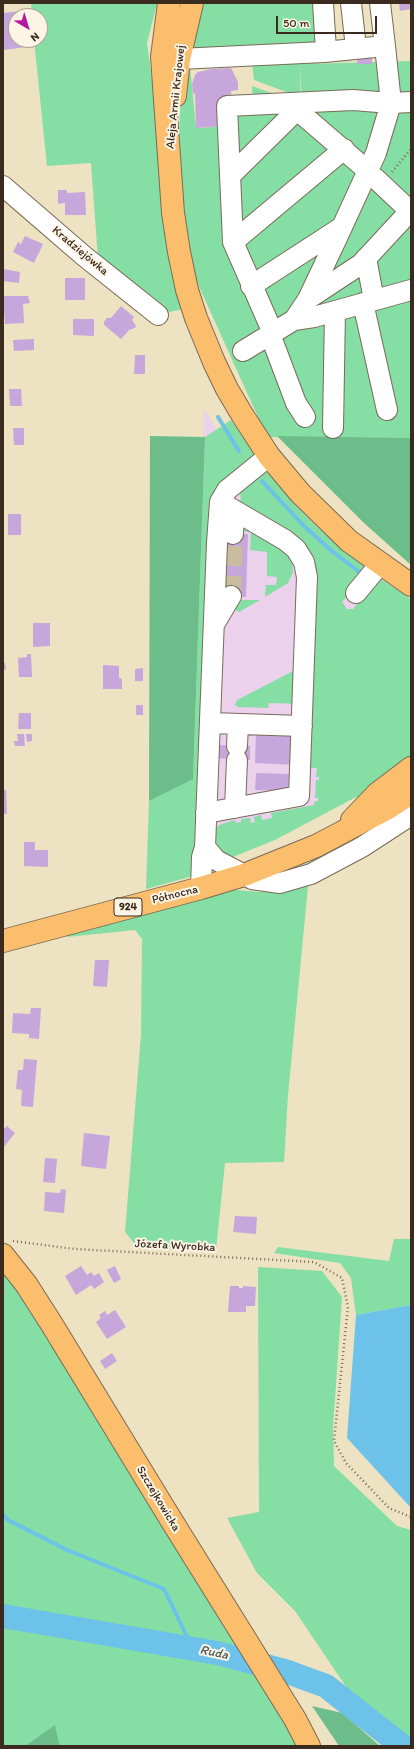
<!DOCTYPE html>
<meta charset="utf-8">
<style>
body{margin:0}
#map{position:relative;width:414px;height:1749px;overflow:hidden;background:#ede2c1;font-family:Itim,sans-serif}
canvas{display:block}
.frame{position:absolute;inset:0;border:4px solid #3b2a1e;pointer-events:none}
.north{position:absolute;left:8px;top:8px;width:40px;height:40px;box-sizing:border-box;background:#fcf5e5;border:1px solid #afa495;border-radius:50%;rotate:142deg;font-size:11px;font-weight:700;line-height:16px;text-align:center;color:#3b2a1e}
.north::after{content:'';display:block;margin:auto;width:14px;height:18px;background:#b5179e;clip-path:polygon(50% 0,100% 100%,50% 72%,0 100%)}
.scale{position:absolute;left:276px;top:16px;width:101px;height:18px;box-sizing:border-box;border:2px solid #3b2a1e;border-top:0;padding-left:5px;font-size:12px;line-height:14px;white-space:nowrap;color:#3b2a1e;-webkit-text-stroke:3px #fcf5e5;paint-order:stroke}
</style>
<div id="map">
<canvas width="414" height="1749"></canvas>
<div class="frame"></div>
<div class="north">N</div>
<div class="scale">50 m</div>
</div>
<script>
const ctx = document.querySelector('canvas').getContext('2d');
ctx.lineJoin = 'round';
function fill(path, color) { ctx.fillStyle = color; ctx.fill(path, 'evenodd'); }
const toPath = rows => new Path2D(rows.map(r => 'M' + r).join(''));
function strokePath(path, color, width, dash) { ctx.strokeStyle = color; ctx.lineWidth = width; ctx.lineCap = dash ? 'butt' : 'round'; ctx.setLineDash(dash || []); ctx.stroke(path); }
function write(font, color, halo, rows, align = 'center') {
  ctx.font = font + ' Itim,sans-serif'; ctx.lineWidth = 4; ctx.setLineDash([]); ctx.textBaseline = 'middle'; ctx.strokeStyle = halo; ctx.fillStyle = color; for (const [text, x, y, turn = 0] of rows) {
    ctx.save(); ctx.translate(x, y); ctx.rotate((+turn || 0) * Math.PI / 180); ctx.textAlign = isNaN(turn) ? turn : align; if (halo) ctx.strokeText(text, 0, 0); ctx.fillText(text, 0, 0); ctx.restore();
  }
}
fill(toPath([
 [204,409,238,462,365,586,320,806,195,859]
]), '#ebd1eb');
fill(toPath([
 [31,3,157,3,147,43,161,148,170,269,184,309,169,312,98,259,91,163,47,166,34,40,40,40,40,16,32,16],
 [202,3,318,3,323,43,198,54,189,46],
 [351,56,351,61,305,64,411,61,411,438,267,437,197,282,186,238,179,133,182,74,190,66,196,128,231,126,231,115,301,98,300,64,300,97,254,80,252,63],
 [252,86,288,99,253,102],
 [231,420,254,454,253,457,237,474,204,702,193,876,146,889,149,801,193,778,205,437],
 [264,472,268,473,296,506,319,529,366,568,366,575,342,602,347,609,353,609,379,578,411,599,411,760,360,798,356,797,275,840,228,859,212,843,215,830,219,825,235,820,236,823,241,822,241,819,250,818,251,823,255,822,254,817,261,815,262,820,272,818,271,813,314,805,315,801,318,801,318,798,315,798,316,780,319,780,319,777,316,777,317,768,307,768,314,572,241,503,240,492],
 [240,524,281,546,292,558,293,572,288,583,265,597,266,585,276,585,277,577,267,576,267,552,250,550,251,532,237,531],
 [234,600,260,600,239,612,234,609],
 [299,668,301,704,269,703,268,708,238,707,235,705,237,700],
 [308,886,288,1095,284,1162,225,1163,216,1250,139,1249,125,1232,141,1035,142,939,135,930,67,937,69,930,142,911,235,890,261,892],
 [394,1239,411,1239,411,1305,356,1315,351,1278,340,1263,274,1253,278,1247,389,1261],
 [258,1267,322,1271,342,1297,333,1428,334,1466,397,1526,411,1530,411,1745,359,1706,295,1611,257,1573,227,1518,259,1512],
 [3,1271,15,1285,299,1746,60,1746,55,1726,25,1746,3,1746]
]), '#85dea4');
fill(toPath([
 [150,436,205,437,193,779,149,801],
 [277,436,411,438,411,565,364,523],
 [312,1706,342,1713,380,1746,339,1746],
 [55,1725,60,1746,25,1746]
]), '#6cbd8a');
fill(toPath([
 [411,1305,411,1508,347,1438,356,1315]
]), '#6dc2e9');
strokePath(toPath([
 [218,417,239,451],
 [262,481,304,526,333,552,362,574],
 [3,1515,8,1520,67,1550,164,1589,193,1649]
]), '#6dc2e9', 4);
strokePath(toPath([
 [3,1616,217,1653,285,1671,326,1686,402,1746]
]), '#6dc2e9', 24);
fill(toPath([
 [399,3,411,3,411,9,400,11],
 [21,11,22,16,16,16,16,40,25,40,26,47,3,50,3,13],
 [372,57,372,64,357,64,357,58],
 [231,68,238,82,238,90,231,91,232,104,217,105,217,113,225,126,196,128,195,93,193,94,192,84,195,75,198,72,211,69],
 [58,190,67,190,67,193,85,192,86,215,65,215,65,203,58,204],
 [25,236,43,244,34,263,13,252,18,242,21,244],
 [3,269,20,272,19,283,3,281],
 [65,278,85,278,85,300,65,300],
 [3,296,28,296,30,303,23,304,24,323,5,324],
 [121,306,134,317,132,320,136,326,135,328,129,330,121,339,104,325,104,322,107,318,111,318],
 [73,319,94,319,94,336,73,335],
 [34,339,34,350,14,351,13,340],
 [135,355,145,355,145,374,134,374],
 [9,389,21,389,22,406,10,406],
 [13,428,24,428,24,445,14,445],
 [8,514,21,514,21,535,8,535],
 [225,534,248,534,246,597,222,596],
 [33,623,50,623,50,646,33,647],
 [27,654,31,654,32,677,19,677,18,658,27,657],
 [3,663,5,663,6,670,3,669],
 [103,665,119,666,119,678,122,679,122,689,103,689],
 [143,668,143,681,135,681,135,669],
 [136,705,143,705,143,715,136,715],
 [19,713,31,713,31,729,18,729],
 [256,733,297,735,296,765,255,763],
 [17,734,24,734,25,746,15,746,14,741,18,741],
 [26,734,32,734,32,741,27,742],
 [214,745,250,746,250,760,214,758],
 [256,773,289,774,288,791,255,790],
 [3,790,6,790,7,814,3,814],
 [24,842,35,842,35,850,48,850,48,867,24,866],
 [95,960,109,960,107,987,93,986],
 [31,1008,41,1008,39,1039,29,1038,29,1034,12,1033,13,1013,30,1014],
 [24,1059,37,1060,33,1107,21,1106,22,1090,16,1089,18,1070,23,1070],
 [7,1126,15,1133,3,1148,3,1128,4,1129],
 [84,1133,110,1136,106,1169,81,1166],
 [45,1158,57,1159,55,1183,43,1182],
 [61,1189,66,1190,64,1213,44,1211,45,1192,60,1193],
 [235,1216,257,1217,256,1234,233,1232],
 [81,1266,87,1275,91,1272,94,1276,99,1273,104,1282,94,1289,91,1285,76,1295,65,1276],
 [115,1266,121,1279,114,1283,107,1270],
 [230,1286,239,1286,239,1288,243,1288,243,1286,256,1287,255,1306,246,1306,246,1312,228,1312],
 [115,1310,126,1327,107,1339,96,1322,101,1318,99,1315,105,1311,107,1315],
 [112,1353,117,1361,105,1369,100,1361]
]), '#c7a6db');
strokePath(toPath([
 [231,596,233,534]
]), '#c9bda0', 20, [20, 10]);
const minor = toPath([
 [323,3,326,51],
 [351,3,356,48],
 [179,59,324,52,385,46,380,3],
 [297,103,297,110,368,171],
 [230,176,297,110],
 [375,178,411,212],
 [3,186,84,256,158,315],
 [233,242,344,149],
 [366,258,374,300],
 [251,286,342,227],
 [308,299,361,264,411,210],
 [363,303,387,410],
 [294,320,314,317,411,290],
 [273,333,233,242,227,106,353,100,391,103,411,102],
 [270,334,296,403,305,417],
 [243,351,294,320,308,299,337,238,376,153,391,103,385,46],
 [333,428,335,311],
 [233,534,234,510],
 [356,593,380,564],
 [215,623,231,596],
 [210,723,302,726],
 [237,746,238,724],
 [235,808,237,760],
 [206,813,299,796,307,577,304,562,296,549,285,540,220,502],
 [205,847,216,860,252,879,280,883,311,874,362,847,411,815],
 [201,888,202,857,205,847,217,543,220,502,227,490,269,456]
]);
const major = toPath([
 [169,3,162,57,173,213,179,252,187,290,196,318,214,362,227,389,243,416,269,456,300,493,349,541,411,585],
 [175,96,179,59,192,3],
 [352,820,378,793,411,768],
 [3,941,201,888,244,875,316,846,388,808,411,793],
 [3,1255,26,1284,51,1323,170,1518,295,1719,309,1746]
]);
strokePath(minor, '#796a57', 22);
strokePath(major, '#796a57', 24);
strokePath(toPath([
 [392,172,411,149],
 [13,1241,75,1249,314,1262,342,1278,348,1307,334,1441,346,1463,389,1508,411,1517]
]), '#796a57', 2.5, [1, 3]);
strokePath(minor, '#fff', 20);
strokePath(major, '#fabe6d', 22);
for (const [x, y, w] of [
 [128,907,28]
]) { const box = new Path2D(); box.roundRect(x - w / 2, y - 9, w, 18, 3); ctx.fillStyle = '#fcf5e5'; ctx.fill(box); strokePath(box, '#3b2a1e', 1); }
write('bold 11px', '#3b2a1e', null, [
 ["924",128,907]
]);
write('12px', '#3b2a1e', '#fcf5e5', [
 ["Aleja Armii Krajowej",176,97,-84],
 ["Kradziejówka",80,251,40],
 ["Północna",175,895,-14],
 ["Józefa Wyrobka",175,1246,3],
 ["Szczejkowicka",158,1499,59]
]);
write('italic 13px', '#4a585b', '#fcf5e5', [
 ["Ruda",214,1653,12]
]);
</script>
